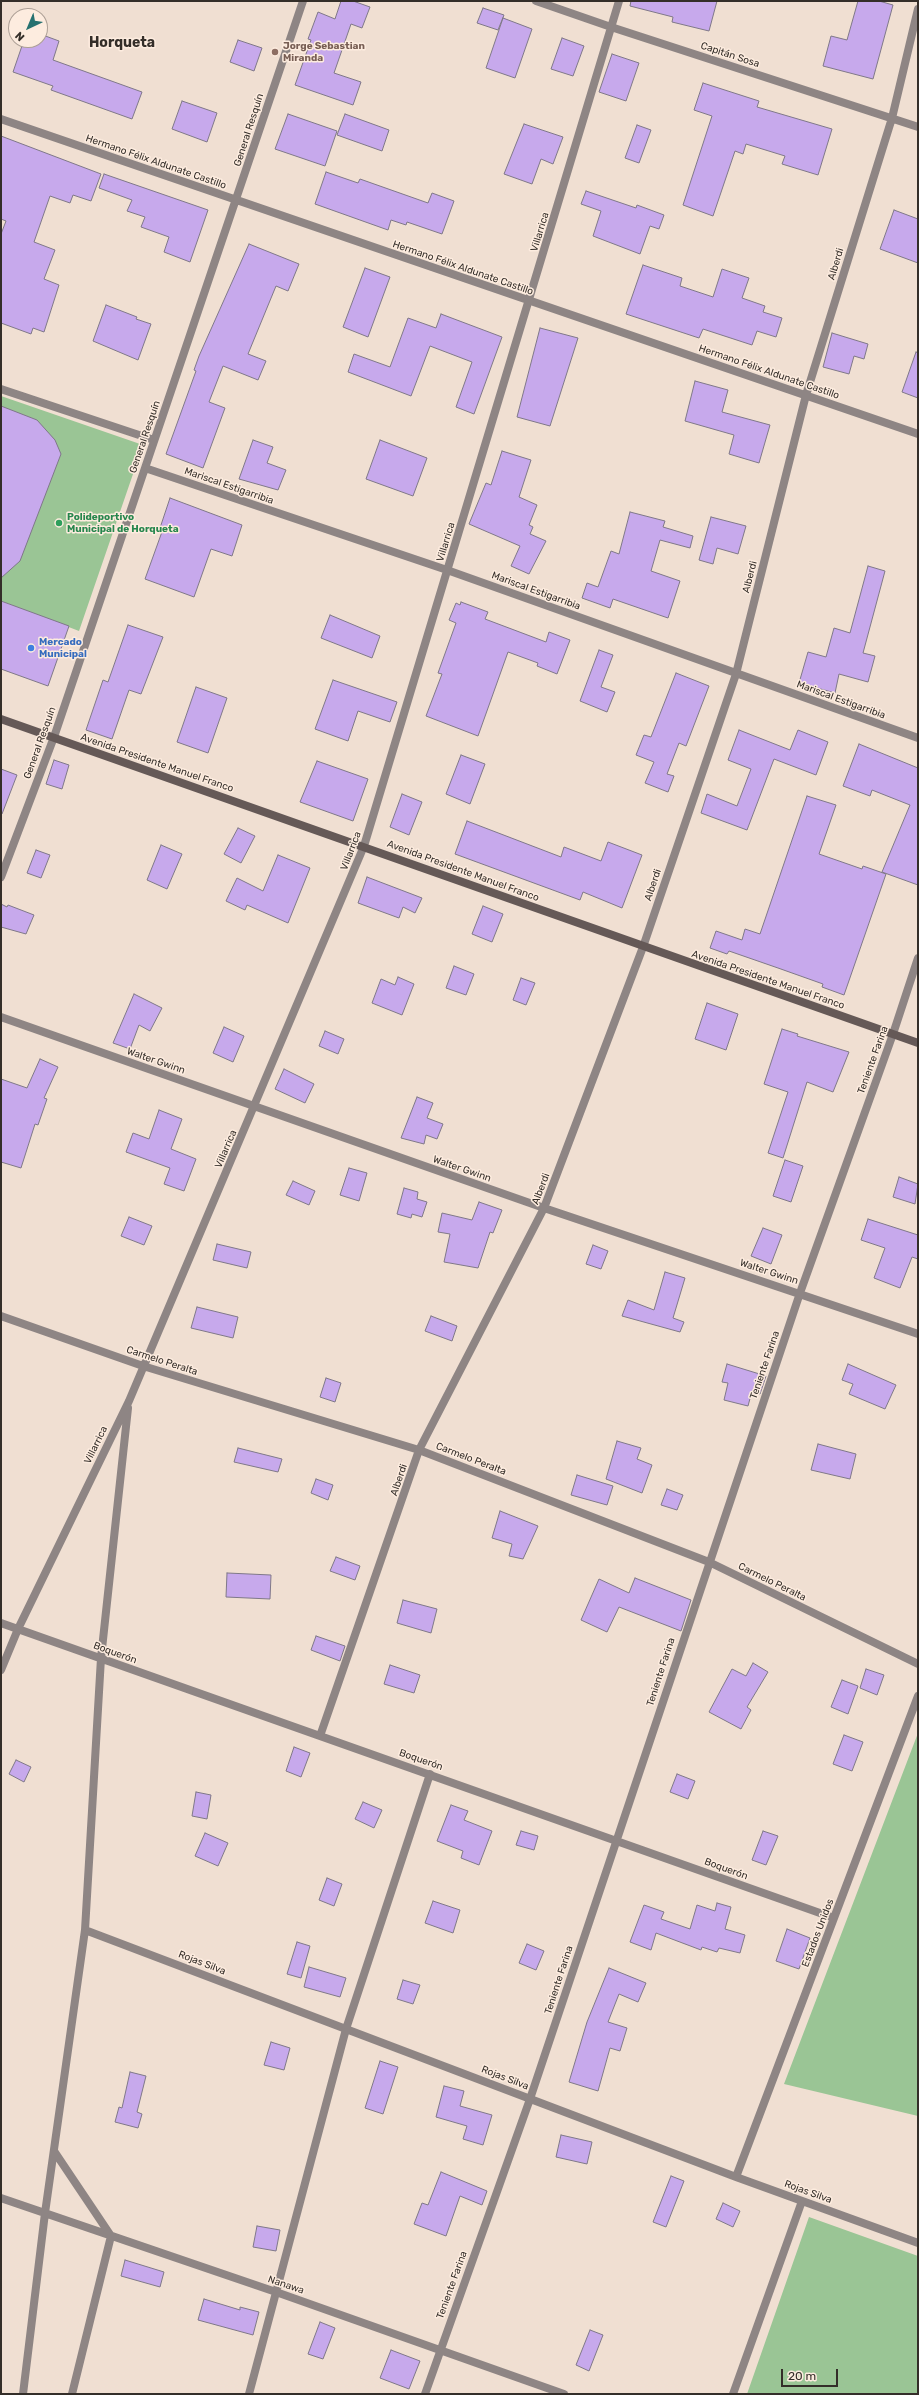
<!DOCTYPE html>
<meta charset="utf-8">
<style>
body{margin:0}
#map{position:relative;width:919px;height:2395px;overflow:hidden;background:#f0dfd2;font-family:Rubik,sans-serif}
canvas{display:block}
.frame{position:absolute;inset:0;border:2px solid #342e29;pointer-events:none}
.north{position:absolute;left:8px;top:8px;width:40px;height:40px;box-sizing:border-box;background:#fdecdf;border:1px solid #ada096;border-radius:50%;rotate:224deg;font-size:11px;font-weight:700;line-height:16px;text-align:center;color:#342e29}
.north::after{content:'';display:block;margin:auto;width:14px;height:18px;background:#267170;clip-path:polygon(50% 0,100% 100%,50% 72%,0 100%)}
.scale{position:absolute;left:781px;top:2369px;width:57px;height:18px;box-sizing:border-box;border:2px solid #342e29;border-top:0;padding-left:5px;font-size:12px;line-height:14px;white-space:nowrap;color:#342e29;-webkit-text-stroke:3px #fdecdf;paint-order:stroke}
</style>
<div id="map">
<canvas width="919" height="2395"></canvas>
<div class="frame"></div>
<div class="north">N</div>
<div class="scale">20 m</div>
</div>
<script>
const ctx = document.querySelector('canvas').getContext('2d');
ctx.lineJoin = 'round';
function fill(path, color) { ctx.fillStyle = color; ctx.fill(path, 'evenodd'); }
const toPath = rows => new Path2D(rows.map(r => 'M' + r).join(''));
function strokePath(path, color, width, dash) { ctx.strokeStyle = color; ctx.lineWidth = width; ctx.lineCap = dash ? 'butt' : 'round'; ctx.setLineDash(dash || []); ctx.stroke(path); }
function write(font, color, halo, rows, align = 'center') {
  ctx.font = font + ' Rubik,sans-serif'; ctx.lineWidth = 3; ctx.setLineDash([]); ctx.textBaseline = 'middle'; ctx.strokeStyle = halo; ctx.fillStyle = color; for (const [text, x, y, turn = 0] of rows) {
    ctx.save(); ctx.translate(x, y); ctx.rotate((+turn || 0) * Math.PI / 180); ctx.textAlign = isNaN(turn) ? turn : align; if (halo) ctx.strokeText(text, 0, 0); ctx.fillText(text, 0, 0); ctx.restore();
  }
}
fill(toPath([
 [1,396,143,445,79,631,1,601],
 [918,1733,918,2116,784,2084],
 [809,2217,918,2256,918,2394,747,2394]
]), '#9ac595');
const building = toPath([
 [341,1,353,1,370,7,362,28,351,24,334,73,361,82,353,105,295,85,311,40,308,39,318,12,335,19,341,1],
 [631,1,717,1,709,31,672,22,673,17,630,6,631,1],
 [858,1,879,1,893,5,873,79,823,66,831,36,847,40,858,1],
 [483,8,504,15,498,30,477,23,483,8],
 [503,18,532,29,515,78,486,68,503,18],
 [40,34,59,41,53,60,142,92,132,119,51,90,53,86,13,72,24,40,40,40,40,34],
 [562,38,584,46,573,76,551,69,562,38],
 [238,40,262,48,254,71,230,62,238,40],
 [612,54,639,63,626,101,599,92,612,54],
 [703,83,759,101,757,107,832,129,818,175,782,164,785,156,746,144,743,154,735,151,713,216,683,205,712,116,694,110,703,83],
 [182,101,217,113,207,142,172,129,182,101],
 [288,114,337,131,325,166,275,149,288,114],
 [345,114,389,130,382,151,337,135,345,114],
 [524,124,563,137,553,164,541,159,532,184,504,174,524,124],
 [637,125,651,130,639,163,625,158,637,125],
 [1,136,101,174,91,201,73,195,70,203,50,196,34,242,55,250,44,279,59,285,44,332,33,328,31,334,1,323,1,234,6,221,1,219,1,136],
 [326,172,358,183,360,179,428,203,432,193,454,201,442,234,407,222,406,225,391,220,388,230,315,204,326,172],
 [104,174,208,210,190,262,164,252,169,237,141,227,145,217,127,211,132,200,99,188,104,174],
 [586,191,636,208,637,205,664,215,659,229,650,226,640,254,593,236,601,211,581,204,586,191],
 [894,210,918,219,918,263,880,249,894,210],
 [249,244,299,264,288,291,276,286,248,354,266,361,258,380,223,366,209,402,225,408,203,468,166,454,196,371,194,370,199,356,249,244],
 [643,265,682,278,680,286,713,297,722,269,749,278,742,298,765,306,763,312,782,318,776,337,757,331,752,345,703,329,699,338,626,314,643,265],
 [365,268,390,277,368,337,343,327,365,268],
 [106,305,137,317,136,319,151,324,138,360,93,341,106,305],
 [441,314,502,337,474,414,456,407,472,362,430,346,411,396,348,372,354,354,390,367,408,318,436,328,441,314],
 [540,328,578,338,550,426,517,417,540,328],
 [832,333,868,344,864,359,854,356,849,374,823,367,832,333],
 [916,352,918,353,918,398,902,392,916,352],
 [695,381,728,390,722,412,770,425,759,463,729,454,734,435,685,421,695,381],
 [1,406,37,420,55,440,61,454,20,561,1,578,1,406],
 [253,440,273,447,267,463,286,470,278,490,239,479,253,440],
 [380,440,427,458,413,496,366,479,380,440],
 [502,451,531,460,519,497,537,505,529,525,533,527,530,534,546,541,529,574,511,566,520,546,469,524,486,483,491,485,502,451],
 [170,498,242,525,232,556,211,549,194,597,145,579,163,529,160,528,170,498],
 [630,512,665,521,663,527,693,536,690,548,660,540,651,571,680,581,668,618,613,599,610,608,582,598,587,583,598,587,611,551,619,554,630,512],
 [711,517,746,526,738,554,717,548,713,564,699,560,711,517],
 [868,566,885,571,863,653,875,656,868,682,839,674,835,693,799,683,808,652,826,657,834,628,850,633,868,566],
 [1,601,69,626,48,686,1,669,1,601],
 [461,602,488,612,485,619,546,642,549,632,570,640,557,674,537,666,538,663,508,652,478,736,426,716,442,674,438,673,456,623,449,620,456,603,460,605,461,602],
 [330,615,380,636,372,658,321,638,330,615],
 [128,625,163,637,141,694,129,690,112,739,86,730,103,680,108,682,128,625],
 [599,650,613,655,601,687,615,692,607,712,580,701,599,650],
 [676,673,709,686,686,746,679,743,667,774,674,776,668,792,645,783,654,762,636,755,644,735,651,737,676,673],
 [333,680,397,702,390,722,358,711,348,741,315,729,333,680],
 [196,687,227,698,208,753,177,742,196,687],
 [739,730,790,750,798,730,828,742,816,775,774,759,747,830,701,813,707,794,737,806,751,769,728,760,739,730],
 [859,744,918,768,918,885,882,872,910,805,872,790,870,796,843,786,859,744],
 [461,755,485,764,470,804,446,794,461,755],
 [54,760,69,765,62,789,46,784,54,760],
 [317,761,368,779,353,821,300,802,317,761],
 [1,769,17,775,2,814,1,814,1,769],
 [402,794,422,802,409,835,390,827,402,794],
 [807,796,836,805,819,854,862,869,863,866,886,874,844,995,822,987,823,984,778,968,729,951,727,954,710,948,716,931,742,940,745,929,760,934,807,796],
 [467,821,561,857,564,847,601,861,608,842,642,855,622,908,583,892,580,900,455,854,467,821],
 [238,828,255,836,241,863,224,854,238,828],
 [161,845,182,854,167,889,147,880,161,845],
 [36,850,50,855,41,878,27,873,36,850],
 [278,855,310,868,288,923,247,905,245,910,226,901,237,878,263,891,278,855],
 [367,877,422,898,415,913,403,907,399,918,358,903,367,877],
 [1,904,7,907,8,905,34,915,26,934,1,927,1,904],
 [483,906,503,914,492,942,472,934,483,906],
 [454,966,474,974,466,995,446,988,454,966],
 [398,977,414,984,402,1015,372,1003,381,979,395,985,398,977],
 [521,978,535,983,526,1005,513,1000,521,978],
 [134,994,162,1008,150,1031,139,1025,130,1049,113,1043,134,994],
 [707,1003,738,1014,726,1050,695,1039,707,1003],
 [224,1027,244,1036,233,1062,213,1053,224,1027],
 [782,1029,798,1034,797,1036,849,1052,833,1092,807,1082,783,1158,768,1153,788,1092,764,1084,782,1029],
 [325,1031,344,1039,338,1054,319,1046,325,1031],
 [40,1059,58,1067,44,1098,47,1099,38,1125,35,1124,21,1168,1,1162,1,1079,27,1088,40,1059],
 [284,1069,314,1084,305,1103,275,1089,284,1069],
 [417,1097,433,1103,427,1118,443,1124,437,1139,426,1135,424,1144,401,1138,417,1097],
 [159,1110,182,1119,171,1149,196,1159,184,1191,164,1184,170,1168,126,1152,133,1133,149,1139,159,1110],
 [785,1160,803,1166,791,1202,773,1196,785,1160],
 [349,1168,367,1173,359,1201,340,1195,349,1168],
 [899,1177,918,1184,915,1204,893,1197,899,1177],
 [293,1181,315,1191,309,1205,286,1195,293,1181],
 [404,1188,418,1192,417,1199,427,1202,422,1217,412,1214,411,1218,397,1214,404,1188],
 [479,1202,502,1210,493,1233,490,1232,478,1268,444,1262,450,1234,438,1232,442,1213,472,1220,479,1202],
 [129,1217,152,1226,144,1245,121,1236,129,1217],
 [868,1219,918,1235,918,1259,912,1257,900,1288,874,1278,885,1248,861,1240,868,1219],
 [763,1228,782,1235,771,1264,751,1256,763,1228],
 [217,1244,251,1252,247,1268,213,1260,217,1244],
 [593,1245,608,1251,601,1269,586,1264,593,1245],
 [665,1272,685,1278,673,1318,684,1322,680,1332,622,1316,628,1300,654,1310,665,1272],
 [197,1307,238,1317,233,1338,191,1328,197,1307],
 [431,1316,457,1326,452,1341,425,1331,431,1316],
 [727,1364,766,1376,760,1394,752,1391,748,1406,724,1400,728,1383,722,1382,727,1364],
 [848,1364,896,1385,885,1409,849,1394,853,1384,842,1380,848,1364],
 [326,1378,341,1383,335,1402,320,1397,326,1378],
 [617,1441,641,1448,637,1459,652,1465,642,1493,606,1479,617,1441],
 [818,1444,856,1454,850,1479,811,1470,818,1444],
 [238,1448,282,1459,278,1472,234,1462,238,1448],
 [577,1475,613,1486,607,1505,571,1495,577,1475],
 [316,1479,333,1485,328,1500,311,1493,316,1479],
 [667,1489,683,1495,677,1510,661,1505,667,1489],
 [500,1511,538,1526,523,1559,509,1556,512,1544,492,1538,500,1511],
 [336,1557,360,1566,355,1580,330,1571,336,1557],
 [227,1573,271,1575,270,1599,226,1597,227,1573],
 [635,1578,691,1600,681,1631,619,1607,607,1632,581,1620,599,1579,629,1593,635,1578],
 [403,1600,437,1609,431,1633,397,1623,403,1600],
 [316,1636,345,1646,340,1661,311,1650,316,1636],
 [753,1663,768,1672,747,1707,751,1710,741,1729,709,1712,732,1669,746,1676,753,1663],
 [390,1665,420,1675,414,1693,384,1684,390,1665],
 [866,1669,884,1675,877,1695,860,1688,866,1669],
 [842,1680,858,1686,848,1714,831,1707,842,1680],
 [844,1735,863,1742,852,1771,833,1764,844,1735],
 [294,1747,310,1753,301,1777,286,1771,294,1747],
 [16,1760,31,1767,24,1782,9,1774,16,1760],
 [677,1774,695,1781,688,1799,670,1792,677,1774],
 [196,1792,211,1795,207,1819,192,1816,196,1792],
 [363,1802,382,1810,374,1828,355,1819,363,1802],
 [451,1805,468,1811,464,1820,492,1831,479,1865,461,1858,463,1851,437,1841,451,1805],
 [521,1831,538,1836,534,1850,516,1845,521,1831],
 [763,1831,778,1836,766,1865,752,1860,763,1831],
 [205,1833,228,1843,218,1866,195,1856,205,1833],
 [327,1878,342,1884,334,1906,319,1900,327,1878],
 [433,1901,460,1910,453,1933,425,1923,433,1901],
 [717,1903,731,1907,725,1929,745,1935,740,1953,719,1948,717,1952,702,1947,701,1950,656,1933,651,1950,630,1942,644,1905,664,1912,661,1919,690,1929,697,1905,715,1911,717,1903],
 [787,1929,810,1938,799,1969,776,1961,787,1929],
 [297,1942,310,1946,301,1978,287,1974,297,1942],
 [527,1944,544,1951,536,1970,519,1963,527,1944],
 [309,1967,346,1978,340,1997,304,1987,309,1967],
 [609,1968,646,1983,638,2002,619,1994,608,2022,627,2028,620,2051,610,2048,598,2091,569,2082,587,2022,609,1968],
 [403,1980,420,1985,413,2004,397,1999,403,1980],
 [271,2042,290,2048,284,2070,264,2065,271,2042],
 [380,2061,398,2067,383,2114,365,2108,380,2061],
 [130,2072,146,2076,137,2112,142,2114,138,2128,115,2122,119,2107,122,2108,130,2072],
 [444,2086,464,2091,460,2106,492,2115,483,2145,463,2139,467,2126,436,2117,444,2086],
 [561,2135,592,2142,587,2164,556,2157,561,2135],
 [441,2172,487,2191,482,2205,460,2196,446,2236,414,2224,422,2203,428,2205,441,2172],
 [671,2176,684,2181,666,2227,653,2222,671,2176],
 [723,2203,740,2211,733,2227,716,2219,723,2203],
 [257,2226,280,2230,276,2251,253,2247,257,2226],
 [125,2260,164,2272,160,2287,121,2276,125,2260],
 [204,2299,240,2310,240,2307,259,2312,253,2335,198,2320,204,2299],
 [320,2322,335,2328,323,2359,308,2354,320,2322],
 [590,2330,603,2335,589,2371,576,2365,590,2330],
 [391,2350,420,2361,409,2389,380,2378,391,2350]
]);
fill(building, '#c7a9ec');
strokePath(building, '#7f7888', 1);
strokePath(toPath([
 [536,1,611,27,918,127],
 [1,119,918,434],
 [1,389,154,440],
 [145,468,447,570,918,738],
 [1,877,54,737,303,1],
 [1,1017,544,1208,918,1334],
 [1,1316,143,1366,419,1450,709,1562,918,1664],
 [1,1623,834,1918],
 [1,1670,18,1629,129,1401,364,846,619,1],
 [320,1736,419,1450,544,1208,643,947,736,674,806,395,892,118,918,9],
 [85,1930,736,2177,918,2243],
 [54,2151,111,2236,72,2394],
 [736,2177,918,1696],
 [1,2198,276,2292,564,2394],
 [23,2394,45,2213,85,1930,101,1658,128,1408],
 [249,2394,346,2029,430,1774],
 [425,2394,530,2099,800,1293,893,1034,918,958],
 [733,2394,802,2201]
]), '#8e8584', 8);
strokePath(toPath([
 [1,719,918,1043]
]), '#655957', 8);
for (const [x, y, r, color] of [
 [275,52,4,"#8d6e63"],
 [59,523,4,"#2e9e5b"],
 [31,648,4,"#3f7fe0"]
]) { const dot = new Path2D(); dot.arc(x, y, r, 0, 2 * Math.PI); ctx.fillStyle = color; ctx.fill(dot); strokePath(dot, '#fdecdf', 1.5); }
write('bold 10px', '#785e54', '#fdecdf', [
 ["Jorge Sebastian",283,46],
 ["Miranda",283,58]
], 'left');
write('10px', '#342e29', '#fdecdf', [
 ["Capitán Sosa",730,55,18],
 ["General Resquín",249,130,-72],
 ["Hermano Félix Aldunate Castillo",156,162,19],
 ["Villarrica",540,232,-73],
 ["Alberdi",836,264,-73],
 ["Hermano Félix Aldunate Castillo",463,268,19],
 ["Hermano Félix Aldunate Castillo",769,372,19],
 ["General Resquín",145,437,-71],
 ["Mariscal Estigarribia",229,486,19],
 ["Villarrica",446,542,-73],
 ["Alberdi",750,577,-76],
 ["Mariscal Estigarribia",536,591,20],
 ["Mariscal Estigarribia",841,700,20],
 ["General Resquín",40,743,-70],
 ["Avenida Presidente Manuel Franco",157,763,19],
 ["Villarrica",351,851,-69],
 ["Avenida Presidente Manuel Franco",463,871,20],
 ["Alberdi",653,885,-71],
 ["Avenida Presidente Manuel Franco",768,980,19],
 ["Teniente Farina",873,1060,-70],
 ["Walter Gwinn",156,1061,19],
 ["Villarrica",226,1149,-67],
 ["Walter Gwinn",462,1169,19],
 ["Alberdi",541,1189,-69],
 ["Walter Gwinn",769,1272,18],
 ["Carmelo Peralta",162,1361,18],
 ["Teniente Farina",765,1365,-71],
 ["Villarrica",96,1445,-64],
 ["Carmelo Peralta",471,1459,21],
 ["Alberdi",399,1480,-71],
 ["Carmelo Peralta",772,1582,26],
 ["Boquerón",115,1653,20],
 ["Teniente Farina",661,1672,-72],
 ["Boquerón",421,1760,19],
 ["Boquerón",726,1869,20],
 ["Estados Unidos",818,1933,-69],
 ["Rojas Silva",202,1963,21],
 ["Teniente Farina",559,1980,-72],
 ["Rojas Silva",505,2078,21],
 ["Rojas Silva",808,2192,20],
 ["Nanawa",286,2285,19],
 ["Teniente Farina",452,2285,-70]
]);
write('bold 10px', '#27864d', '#fdecdf', [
 ["Polideportivo",67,517],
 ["Municipal de Horqueta",67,529]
], 'left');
write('bold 10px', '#366cbe', '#fdecdf', [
 ["Mercado",39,642],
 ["Municipal",39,654]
], 'left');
write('bold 14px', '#342e29', '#fdecdf', [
 ["Horqueta",122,43]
]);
</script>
